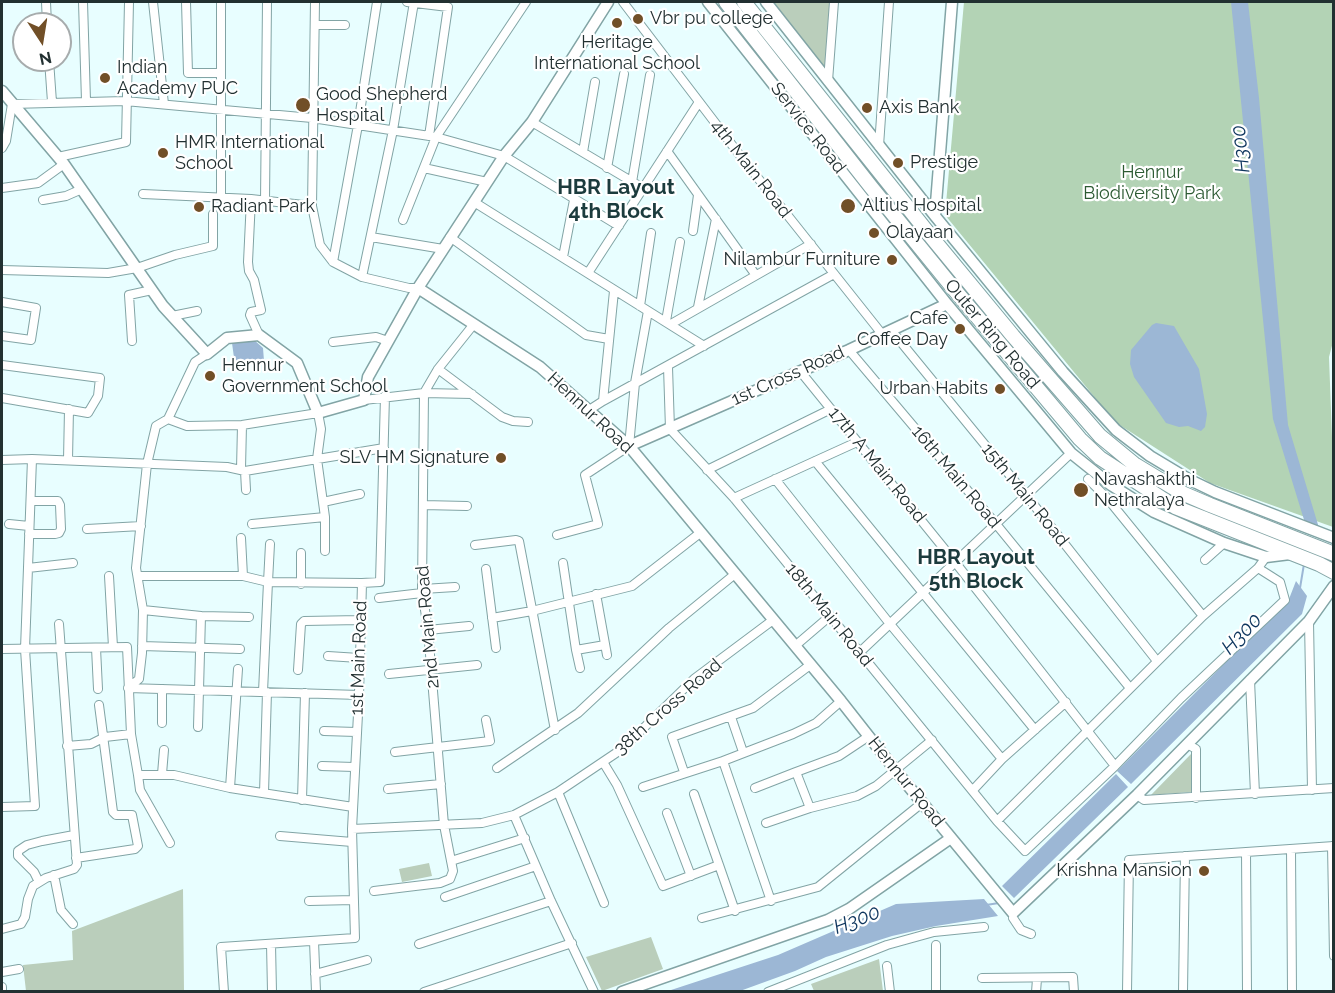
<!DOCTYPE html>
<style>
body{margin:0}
#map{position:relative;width:1335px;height:993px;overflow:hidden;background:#e8feff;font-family:Raleway,sans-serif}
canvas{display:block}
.frame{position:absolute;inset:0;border:3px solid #223031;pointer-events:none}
.north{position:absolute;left:12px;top:12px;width:60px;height:60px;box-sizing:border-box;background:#fff;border:2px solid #a7acad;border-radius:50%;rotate:168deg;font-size:16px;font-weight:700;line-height:24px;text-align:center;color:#223031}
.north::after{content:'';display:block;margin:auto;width:21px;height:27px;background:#714f27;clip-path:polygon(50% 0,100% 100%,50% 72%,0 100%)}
</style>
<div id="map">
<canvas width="1335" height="993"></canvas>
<div class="frame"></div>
<div class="north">N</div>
</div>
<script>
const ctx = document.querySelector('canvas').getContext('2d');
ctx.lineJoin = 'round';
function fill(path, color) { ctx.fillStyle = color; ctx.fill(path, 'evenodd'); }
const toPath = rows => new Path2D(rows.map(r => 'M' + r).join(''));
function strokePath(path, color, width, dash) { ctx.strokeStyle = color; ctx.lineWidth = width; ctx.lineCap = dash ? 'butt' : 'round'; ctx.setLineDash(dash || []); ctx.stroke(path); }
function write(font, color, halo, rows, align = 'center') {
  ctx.font = font + ' Raleway,sans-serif'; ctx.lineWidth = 4.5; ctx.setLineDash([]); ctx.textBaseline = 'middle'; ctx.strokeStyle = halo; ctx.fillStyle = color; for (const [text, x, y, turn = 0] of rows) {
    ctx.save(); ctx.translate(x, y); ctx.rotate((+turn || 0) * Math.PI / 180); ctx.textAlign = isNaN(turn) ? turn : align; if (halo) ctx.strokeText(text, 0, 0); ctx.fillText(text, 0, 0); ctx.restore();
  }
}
fill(toPath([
 [770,2,831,2,826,73],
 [1191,754,1191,792,1151,795],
 [429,863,432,876,402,882,399,869],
 [183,889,184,991,26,991,23,965,73,960,72,931],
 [651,937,663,969,602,991,586,957],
 [879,959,883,991,814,991,811,984]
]), '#bacebb');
fill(toPath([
 [964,2,1333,2,1334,338,1329,357,1333,464,1333,527,1210,483,1115,422,945,215]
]), '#b3d3b5');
fill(toPath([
 [1231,2,1248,2,1259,98,1288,425,1319,528,1305,523,1273,419],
 [1156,323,1174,326,1199,369,1207,414,1205,427,1201,431,1188,426,1179,427,1166,423,1134,377,1130,364,1131,350,1152,325],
 [253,339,263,348,264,361,235,365,232,343],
 [1296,581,1307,596,1302,614,1131,784,1117,771,1289,599],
 [1116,774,1128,787,1014,898,1002,886],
 [984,899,998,916,936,926,892,936,826,957,795,971,740,991,668,991,778,955,896,904]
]), '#9cb7d5');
strokePath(toPath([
 [1300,588,1304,564],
 [986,905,999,903]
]), '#9cb7d5', 2);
const minor = toPath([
 [46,2,47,24],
 [83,2,86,101],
 [153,2,164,104],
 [186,2,188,73,221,73],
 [407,2,448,7,429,136],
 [623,2,742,158,882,334],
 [315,25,345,25],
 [49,60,52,102],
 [828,81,834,2],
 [532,122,636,184,642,190],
 [879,146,889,2],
 [2,148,6,141,12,104,125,101,312,118,436,137,504,156,619,226],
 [667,151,755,274],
 [583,152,595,82],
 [58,157,126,142,129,2],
 [424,168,487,182],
 [607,168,624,74],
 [632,182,650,75],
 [2,188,38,183,64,164],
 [143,194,251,199,312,206,320,245,333,262,362,277,409,288,418,288],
 [221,198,221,2],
 [251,199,248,262,249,271,254,280,261,310,251,312,250,315,259,335],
 [43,200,66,196,82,189],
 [265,201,267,2],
 [474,202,704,346],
 [312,206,315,2],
 [403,220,436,137,526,2],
 [693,231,698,195],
 [371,237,443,249],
 [450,237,586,335,609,339],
 [563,257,574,200],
 [333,262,358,125,377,2],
 [2,270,108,273,137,268,175,255,213,246,213,214],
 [588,273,699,102],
 [362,277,393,130,414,2],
 [2,302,36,308,31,340,2,336],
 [640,306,651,233],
 [698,307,716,219],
 [172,316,197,311],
 [666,321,680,242],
 [671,324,811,244],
 [891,330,1026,495,1157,661],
 [132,341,129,295,152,290],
 [333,342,376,337,388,341],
 [849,350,996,524,1130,688],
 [2,365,100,378,98,396,88,413,2,398],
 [668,367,670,429,734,498,997,821,1025,851,1115,766,1181,698,1285,600,1280,582,1258,568],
 [438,369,502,417,513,421,528,422],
 [800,371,955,562,1115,766],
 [364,400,424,393,438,369,474,324],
 [603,401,834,274],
 [589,410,603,401,614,291],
 [168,419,187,426,242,425,318,413,321,429,317,459,325,517,325,551],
 [2,460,32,459,227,467,245,471,384,448],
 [68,460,69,409],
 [815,461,1035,730],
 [241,469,242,425],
 [707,470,831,409],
 [245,471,246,490],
 [775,479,890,624,1002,759],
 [1088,479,1107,498,1203,616],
 [734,498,857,442],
 [323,502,360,494],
 [423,505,467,506],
 [9,524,29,526],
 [252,524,325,517],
 [87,529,141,526],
 [29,534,55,534,59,533,61,529,60,505,58,501,31,501],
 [557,535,598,524,585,475,629,446,635,383,648,311],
 [241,538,243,576],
 [475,545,516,540,519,541,555,730],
 [1205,560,1224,543],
 [563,563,576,650],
 [28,568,73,563],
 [486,569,496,648],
 [109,576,113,647],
 [138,576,243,576,268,582,270,544],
 [301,584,301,553],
 [423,589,455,587],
 [596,594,607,655],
 [379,598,422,593],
 [143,610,201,616,198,727],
 [201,616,249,617],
 [492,618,532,611,632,586,700,533],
 [1309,621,1312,790],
 [428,630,469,626],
 [142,646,240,649],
 [795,646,830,616],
 [96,648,98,689],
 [2,649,127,647,131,734,138,775,174,775,230,788,353,807],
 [860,652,1071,453],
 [328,656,359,658],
 [580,668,576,650,605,645],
 [298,670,301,624,304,621,360,620],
 [389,674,477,665],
 [1250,680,1255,794],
 [128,688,139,679,142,653,143,610,136,568,147,464,156,426,168,419,195,362,207,354],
 [128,688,359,695],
 [162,689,162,723],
 [263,692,268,582,362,583],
 [731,717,743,752],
 [324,731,356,732],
 [1187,744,1196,749,1196,798],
 [67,746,91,744,105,737,131,734],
 [395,752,490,741,486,720],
 [603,762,617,785,663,886,719,865,735,911],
 [322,766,354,767],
 [497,768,578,713,669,628,735,574],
 [684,772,672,737,753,708,810,665],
 [162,774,164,750],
 [138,775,140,790,170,843],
 [643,787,723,761],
 [230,788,238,669],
 [755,788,796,772],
 [388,789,441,784],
 [973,790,1002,759,1066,702],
 [558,792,604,903],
 [264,793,267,692],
 [694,794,719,865],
 [1137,795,1144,800,1334,788],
 [302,800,305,693],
 [2,807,35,806,25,649,32,459],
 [810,808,796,772,839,756,869,736],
 [667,813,691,876],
 [514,815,551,901,594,992],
 [997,821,1203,616,1258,568,1266,557],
 [766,823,810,808,857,796,876,786,932,740],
 [352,829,482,823,514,815,558,792,622,749,694,679,773,620],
 [280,836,352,842],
 [1332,846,1334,956],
 [1291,849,1292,992],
 [1246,852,1247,992],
 [76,858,135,849,138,846,132,815,116,815,113,812,99,705],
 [451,861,525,838],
 [54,875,61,910,73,924],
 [39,882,34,872,18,856,18,851,27,845,42,841,74,835],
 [374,891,440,883,450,879,453,871,444,825,428,630,422,590,424,393,472,394],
 [445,897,536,866],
 [309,901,354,900],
 [771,901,723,761,793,734,816,723,841,701],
 [702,918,818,887,922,803],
 [1013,918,1021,930,1031,934],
 [2,929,21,924,25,917,28,899,33,886,46,878,74,869,77,865,59,624],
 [314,941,316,992],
 [271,944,272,992],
 [419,944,551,901],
 [936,945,936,992],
 [887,966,890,992],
 [2,972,19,969],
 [315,974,367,960],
 [982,978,1073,977,1074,992],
 [2,987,2,992],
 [224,992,221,947,355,938,352,829,359,695,362,583,380,582,385,396],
 [424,992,572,943],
 [768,992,887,945,934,932,984,927],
 [1036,992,1037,979],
 [1127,992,1129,860,1334,846],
 [1183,992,1185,856]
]);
const tertiary = toPath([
 [708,2,947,304,1071,453,1111,485,1154,512,1224,543,1266,557,1290,554],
 [766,2,935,216,1063,372,1116,430,1150,456,1190,480,1215,492,1334,538],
 [2,91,64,164,163,306,207,354,227,338,259,335,297,363,318,413,364,400,368,377,418,288,504,156,532,122,608,2],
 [935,216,952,2],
 [418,288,540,367,629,446,841,701,896,771,1013,913,1137,795,1309,621,1334,586],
 [629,446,849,350,947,304],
 [622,992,828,920,849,909,951,838]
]);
const trunk = toPath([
 [726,2,871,187,958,294,1080,439,1100,458,1175,507,1319,564,1334,572],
 [744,2,933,239,1013,336,1100,436,1134,464,1182,493,1210,505,1334,554]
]);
strokePath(minor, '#82a4a5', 10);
strokePath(tertiary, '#82a4a5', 13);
strokePath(trunk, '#82a4a5', 16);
strokePath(minor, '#fff', 8);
strokePath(tertiary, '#fff', 10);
strokePath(trunk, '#fff', 14);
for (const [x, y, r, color] of [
 [638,19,6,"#714f27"],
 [617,23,6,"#714f27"],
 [105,78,6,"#714f27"],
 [303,105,8,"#714f27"],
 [867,108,6,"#714f27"],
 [163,153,6,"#714f27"],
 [898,163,6,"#714f27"],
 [848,206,8,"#714f27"],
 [199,207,6,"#714f27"],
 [874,233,6,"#714f27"],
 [892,260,6,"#714f27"],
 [960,329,6,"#714f27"],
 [210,376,6,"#714f27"],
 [1000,389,6,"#714f27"],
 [501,458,6,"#714f27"],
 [1081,490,8,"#714f27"],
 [1204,871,6,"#714f27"]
]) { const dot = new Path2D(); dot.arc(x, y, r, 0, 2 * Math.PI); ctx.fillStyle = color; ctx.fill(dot); strokePath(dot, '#fff', 2); }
write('18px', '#223031', '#fff', [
 ["Vbr pu college",650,19],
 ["Heritage",617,43,"center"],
 ["International School",617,64,"center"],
 ["Indian",117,68],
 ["Academy PUC",117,89],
 ["Good Shepherd",316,95],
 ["Hospital",316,116],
 ["Axis Bank",879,108],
 ["HMR International",175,143],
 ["School",175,164],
 ["Prestige",910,163],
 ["Altius Hospital",862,206],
 ["Radiant Park",211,207],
 ["Olayaan",886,233],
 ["Nilambur Furniture",880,260,"right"],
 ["Cafe",948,319,"right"],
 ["Coffee Day",948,340,"right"],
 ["Hennur",222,366],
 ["Government School",222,387],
 ["Urban Habits",988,389,"right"],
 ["SLV HM Signature",489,458,"right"],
 ["Navashakthi",1094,480],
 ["Nethralaya",1094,501],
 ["Krishna Mansion",1192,871,"right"]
], 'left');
write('18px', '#223031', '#fff', [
 ["Service Road",808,128,52],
 ["4th Main Road",751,169,52],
 ["Outer Ring Road",992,334,50],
 ["1st Cross Road",788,376,-24],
 ["Hennur Road",590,413,43],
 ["17th A Main Road",877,465,51],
 ["16th Main Road",956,477,50],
 ["15th Main Road",1025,495,51],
 ["18th Main Road",829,615,51],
 ["2nd Main Road",428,627,-95],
 ["1st Main Road",359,658,-88],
 ["38th Cross Road",668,707,-41],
 ["Hennur Road",906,782,51]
]);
write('18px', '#2c5a32', '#fff', [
 ["Hennur",1152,173],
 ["Biodiversity Park",1152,194]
]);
write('italic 20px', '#0e365e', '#fff', [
 ["H300",1241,149,-96],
 ["H300",1242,634,-46],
 ["H300",857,920,-21]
]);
write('bold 21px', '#1c3b3d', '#fff', [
 ["HBR Layout",616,188],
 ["4th Block",616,212],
 ["HBR Layout",976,558],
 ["5th Block",976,582]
]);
</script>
